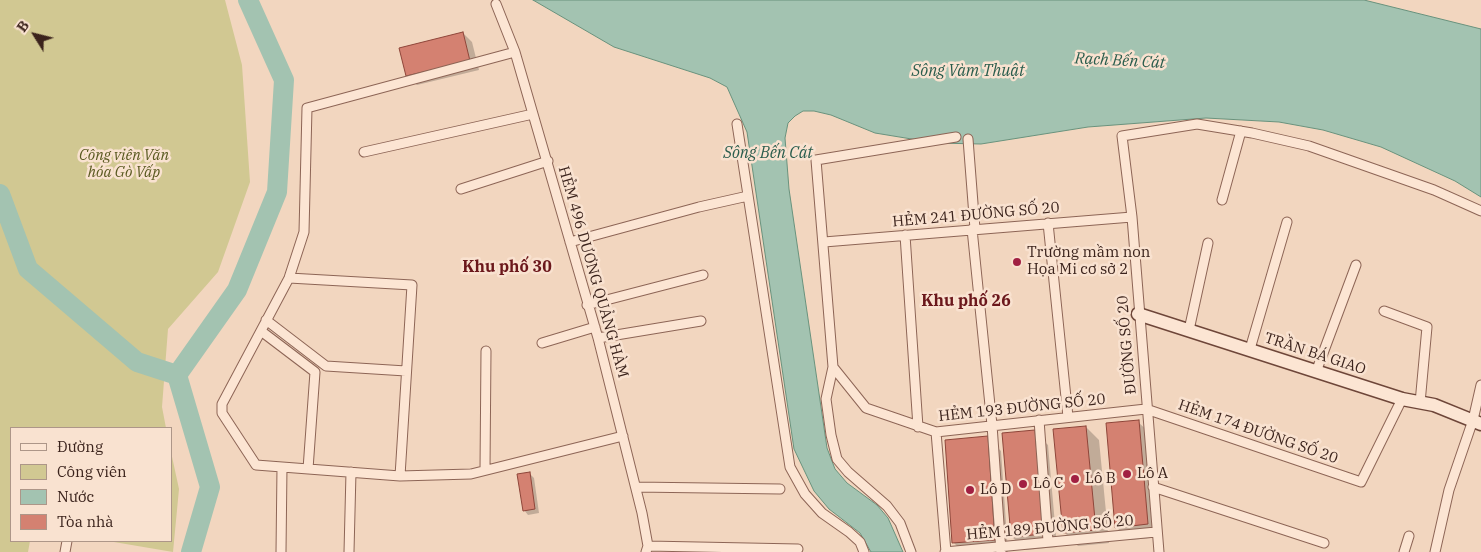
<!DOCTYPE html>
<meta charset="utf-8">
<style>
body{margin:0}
#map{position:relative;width:1481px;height:552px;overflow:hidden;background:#f2d6bf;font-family:"IBM Plex Serif",serif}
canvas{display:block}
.legend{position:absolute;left:10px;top:427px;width:162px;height:115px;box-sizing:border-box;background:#f9e2d0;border:1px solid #ad9688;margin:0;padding:6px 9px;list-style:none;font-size:15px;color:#3b231c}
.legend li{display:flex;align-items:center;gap:10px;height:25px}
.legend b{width:25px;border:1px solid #ad9688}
.north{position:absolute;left:10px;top:10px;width:50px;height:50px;-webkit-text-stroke:4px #f9e2d0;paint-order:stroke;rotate:306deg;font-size:14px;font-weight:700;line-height:20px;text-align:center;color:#3b231c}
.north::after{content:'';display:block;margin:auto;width:18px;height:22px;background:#3b231c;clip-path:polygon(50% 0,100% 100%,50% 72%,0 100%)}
</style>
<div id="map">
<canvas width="1481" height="552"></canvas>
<ul class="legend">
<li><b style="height:6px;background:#fce5d3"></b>Đường</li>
<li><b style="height:14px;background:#d1c892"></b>Công viên</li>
<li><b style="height:14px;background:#a3c3b1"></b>Nước</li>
<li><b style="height:14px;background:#d48171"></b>Tòa nhà</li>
</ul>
<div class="north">B</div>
</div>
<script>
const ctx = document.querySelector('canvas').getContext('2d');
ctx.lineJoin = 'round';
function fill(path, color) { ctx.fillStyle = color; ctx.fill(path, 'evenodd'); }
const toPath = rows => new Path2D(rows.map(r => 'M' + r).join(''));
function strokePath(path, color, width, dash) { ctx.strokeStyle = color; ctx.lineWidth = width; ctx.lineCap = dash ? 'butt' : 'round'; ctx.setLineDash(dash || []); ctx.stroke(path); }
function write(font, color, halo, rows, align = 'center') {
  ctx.font = font + ' "IBM Plex Serif",serif'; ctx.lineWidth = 5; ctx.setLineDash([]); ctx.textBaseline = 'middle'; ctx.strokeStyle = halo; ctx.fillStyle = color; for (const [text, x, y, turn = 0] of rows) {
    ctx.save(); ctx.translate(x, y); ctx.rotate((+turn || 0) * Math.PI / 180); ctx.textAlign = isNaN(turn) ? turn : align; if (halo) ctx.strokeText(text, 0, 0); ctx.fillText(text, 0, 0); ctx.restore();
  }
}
fill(toPath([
 [0,0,225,0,242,65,250,182,218,272,168,329,162,407,166,428,11,428,11,541,30,541,28,552,0,552],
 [171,452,179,489,173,552,108,541,171,541]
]), '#d1c892');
const water = toPath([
 [533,0,1364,0,1481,29,1481,197,1455,181,1381,147,1323,130,1279,122,1206,118,1088,127,981,144,936,143,875,133,831,115,814,111,803,111,795,116,788,123,785,138,789,189,827,448,835,469,847,483,877,505,888,518,903,552,871,552,860,533,829,509,814,491,794,449,747,132,727,87,710,78,614,47,533,0]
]);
fill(water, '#a3c3b1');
strokePath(water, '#69927d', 1);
fill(toPath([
 [463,33,472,42,479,70,417,85,407,76,401,48],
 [1138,422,1152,435,1161,537,1130,540,1116,527],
 [1086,427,1099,440,1109,543,1078,546,1064,532],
 [1034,431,1048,445,1057,547,1026,550,1012,537],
 [988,438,1001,451,1008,552,963,552,953,542],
 [529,473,534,478,539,513,528,515,524,510]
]), '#0003');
strokePath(toPath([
 [0,194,28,269,137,362,177,375,237,290,277,192,284,80,248,0],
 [177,375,210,487,191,552]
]), '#a3c3b1', 20);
const building = toPath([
 [463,32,470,61,406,76,399,48,463,32],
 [1139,420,1148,524,1115,528,1106,423,1139,420],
 [1086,426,1096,530,1063,533,1053,429,1086,426],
 [1035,430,1044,534,1011,537,1002,433,1035,430],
 [988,436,995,540,952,543,945,440,988,436],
 [530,472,535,509,523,511,517,474,530,472]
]);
fill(building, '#d48171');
strokePath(building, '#8e4539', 1);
const street = toPath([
 [496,4,515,52,598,338,642,513,648,546,646,552],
 [515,52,307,108,304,232,289,278,222,404,222,413,256,465,400,476,471,474,623,436],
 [737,124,790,467,805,494,822,513,849,532,860,542,864,552],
 [968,139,975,229],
 [364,152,533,114],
 [461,189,548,161],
 [1222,200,1241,131],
 [1048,223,1068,417],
 [972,229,992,425,1001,552],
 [905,235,918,427],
 [570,242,699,207,748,196],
 [824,242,1132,217],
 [289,278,412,285,400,476],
 [587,305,703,275],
 [1384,311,1427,327,1420,403],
 [266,320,326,366,406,371],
 [1189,330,1208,243],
 [261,331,315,372,308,469],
 [598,338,701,321],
 [542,343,595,327],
 [1250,349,1287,222],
 [833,367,866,408,936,432,1146,409,1361,482,1402,399],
 [1316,372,1356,265],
 [1039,420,1048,541],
 [936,432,946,552],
 [485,469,486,351],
 [636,487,780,489],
 [1153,487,1324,543],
 [648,546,798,549],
 [65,552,67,541],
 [281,552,282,467],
 [349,552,351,472],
 [911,552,900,523,887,506,848,472,837,459,831,435,826,399,833,367,816,160,956,137],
 [945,552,1156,532],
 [1159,552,1132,217,1122,136,1197,124,1252,133,1309,146,1434,190,1481,211],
 [1404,552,1409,536],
 [1435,552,1449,490,1473,420,1481,385]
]);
const secondary = toPath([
 [1138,314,1402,399,1434,405,1481,424]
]);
strokePath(street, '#8d6556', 11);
strokePath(secondary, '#6e4639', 15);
strokePath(street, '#fce5d3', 9);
strokePath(secondary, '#fce5d3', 12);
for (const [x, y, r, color] of [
 [1017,262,5,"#a12042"],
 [1127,474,5,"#a12042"],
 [1075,479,5,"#a12042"],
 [1023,484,5,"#a12042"],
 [970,490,5,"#a12042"]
]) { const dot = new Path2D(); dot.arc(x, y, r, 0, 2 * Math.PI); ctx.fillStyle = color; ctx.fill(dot); strokePath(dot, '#f9e2d0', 2); }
write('italic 15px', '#595920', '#f9e2d0', [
 ["Công viên Văn",124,156],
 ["hóa Gò Vấp",124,173]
]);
write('15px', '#3b231c', '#f9e2d0', [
 ["HẺM 241 ĐƯỜNG SỐ 20",976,215,-5],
 ["HẺM 496 DƯƠNG QUẢNG HÀM",593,272,74],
 ["ĐƯỜNG SỐ 20",1127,345,-95],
 ["TRẦN BÁ GIAO",1315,354,18],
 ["HẺM 193 ĐƯỜNG SỐ 20",1022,408,-6],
 ["HẺM 174 ĐƯỜNG SỐ 20",1258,432,19],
 ["HẺM 189 ĐƯỜNG SỐ 20",1050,528,-5]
]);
write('15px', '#3b231c', '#f9e2d0', [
 ["Trường mầm non",1027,253],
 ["Họa Mi cơ sở 2",1027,270],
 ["Lô A",1137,474],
 ["Lô B",1085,479],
 ["Lô C",1033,484],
 ["Lô D",980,490]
], 'left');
write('italic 16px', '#295c4c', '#f9e2d0', [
 ["Rạch Bến Cát",1120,61,3],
 ["Sông Vàm Thuật",968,71],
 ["Sông Bến Cát",768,153]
]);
write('bold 16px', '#6b171b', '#f9e2d0', [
 ["Khu phố 30",507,267],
 ["Khu phố 26",966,301]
]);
</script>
